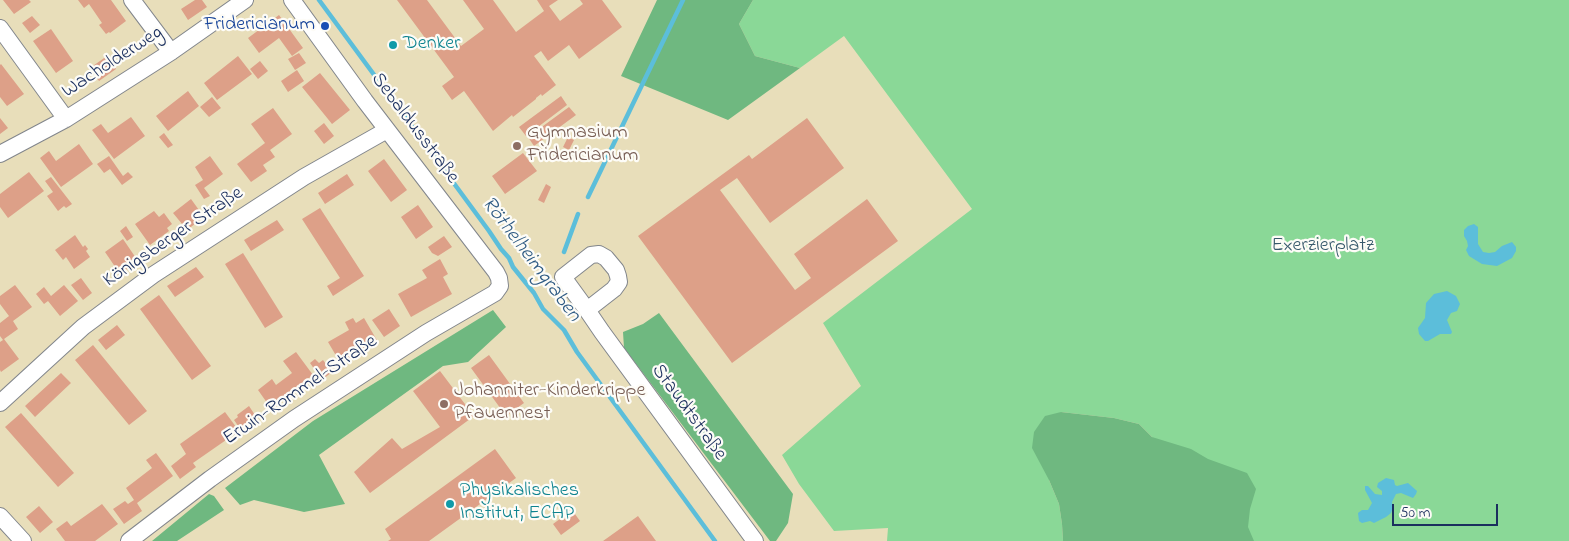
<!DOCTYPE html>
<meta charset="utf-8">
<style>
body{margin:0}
#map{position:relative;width:1569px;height:541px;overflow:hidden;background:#e8deba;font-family:"Indie Flower",sans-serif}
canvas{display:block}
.scale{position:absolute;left:1392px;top:504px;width:106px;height:22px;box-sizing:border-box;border:2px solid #1b2f5e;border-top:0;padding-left:6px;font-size:15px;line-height:18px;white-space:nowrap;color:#1b2f5e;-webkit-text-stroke:4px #fdfcf7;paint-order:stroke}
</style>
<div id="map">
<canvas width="1569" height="541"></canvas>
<div class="scale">50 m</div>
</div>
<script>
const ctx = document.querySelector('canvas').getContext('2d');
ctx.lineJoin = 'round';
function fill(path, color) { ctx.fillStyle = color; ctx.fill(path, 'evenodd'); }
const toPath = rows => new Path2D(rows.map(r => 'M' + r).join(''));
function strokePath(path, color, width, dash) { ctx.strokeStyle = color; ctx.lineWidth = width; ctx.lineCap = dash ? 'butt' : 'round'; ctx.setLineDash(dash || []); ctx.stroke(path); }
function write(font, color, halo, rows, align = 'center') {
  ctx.font = font + ' "Indie Flower",sans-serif'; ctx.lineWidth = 4.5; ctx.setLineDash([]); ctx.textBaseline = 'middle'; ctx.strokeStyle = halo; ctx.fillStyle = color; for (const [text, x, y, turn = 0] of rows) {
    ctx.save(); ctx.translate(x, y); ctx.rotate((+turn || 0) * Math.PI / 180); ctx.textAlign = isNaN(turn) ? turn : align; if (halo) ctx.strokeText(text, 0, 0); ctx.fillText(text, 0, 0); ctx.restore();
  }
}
fill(toPath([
 [753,0,1569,0,1569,541,1237,541,1152,437,1139,424,1114,418,1061,412,1049,480,1059,504,1062,524,1063,541,887,541,888,528,834,531,799,484,782,455,861,386,823,323,972,209,844,36,800,68,755,56,739,24]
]), '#8ad897');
fill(toPath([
 [657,0,753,0,739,24,755,56,800,68,728,120,621,76],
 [493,310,506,327,468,362,443,366,319,455,345,504,304,512,254,500,240,505,225,488,313,421],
 [659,313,793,494,788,523,776,541,770,541,624,348,623,332,643,324],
 [1061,412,1114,418,1139,424,1152,437,1191,449,1208,459,1247,473,1256,489,1250,509,1248,527,1254,541,1063,541,1062,524,1059,504,1049,480,1032,448,1034,432,1045,416],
 [209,494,214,496,224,510,177,541,152,541]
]), '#6fb880');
fill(toPath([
 [1474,224,1478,227,1478,244,1483,252,1489,253,1495,252,1502,246,1512,242,1516,247,1516,251,1512,258,1497,266,1482,264,1469,256,1466,250,1468,246,1467,241,1464,236,1464,230,1468,226],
 [1447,291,1456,296,1460,304,1457,311,1451,313,1447,320,1452,332,1451,334,1440,334,1428,341,1425,341,1419,334,1418,328,1425,318,1426,303,1434,294],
 [1386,478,1394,480,1395,485,1397,486,1408,483,1417,491,1416,494,1413,498,1401,493,1396,494,1392,502,1393,507,1391,513,1386,517,1374,523,1370,521,1362,523,1359,521,1358,513,1362,510,1368,510,1372,503,1365,490,1365,486,1368,486,1375,494,1382,495,1382,491,1377,487,1378,483]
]), '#5cbeda');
strokePath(toPath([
 [319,0,489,231,501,249,509,258,513,267,534,293,543,309,564,330,577,352,715,541],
 [588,197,683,0],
 [564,252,578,214]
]), '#5cbeda', 4.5);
fill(toPath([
 [3,0,29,0,31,2,14,14],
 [78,0,111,0,126,21,110,33,109,32,106,34,99,25,102,23,89,4,84,8],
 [195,0,202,0,207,7,188,20,181,9],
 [397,0,427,0,461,46,484,29,463,0,493,0,516,32,544,11,537,0,558,0,549,6,560,21,583,4,580,0,602,0,622,27,579,59,569,45,548,61,541,51,534,56,556,85,542,96,541,94,536,98,536,99,513,117,512,115,493,131,464,91,452,100,442,86,454,77],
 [279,15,303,48,292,56,279,38,259,53,248,38],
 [32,16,40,25,30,33,22,23],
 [51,29,73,61,56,73,33,41],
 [299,53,306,63,295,70,288,59],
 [107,56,116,69,99,81,90,68],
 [238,56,252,74,217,100,204,83],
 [260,61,268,71,258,79,250,69],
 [1,64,24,94,7,106,0,97,0,65],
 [297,70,304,81,288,92,281,81],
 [320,73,350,110,332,124,302,87],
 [188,91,199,106,168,131,156,116],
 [561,96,567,105,526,136,519,127],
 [212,97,221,108,209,117,200,107],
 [569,107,576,115,534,146,528,137],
 [273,108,292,134,270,150,275,157,263,165,267,171,251,182,237,164,265,143,251,124],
 [131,117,145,136,114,159,92,130,101,124,108,133],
 [0,118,8,128,0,134],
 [807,118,844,168,770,223,737,178,720,190,795,290,811,278,794,254,867,199,898,241,732,363,638,236,749,155,752,159],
 [324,123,334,136,324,144,314,131],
 [164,133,173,145,168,148,159,137],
 [568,137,574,140,569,150,563,147],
 [79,144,93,164,61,187,40,158,49,151,56,161],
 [523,153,537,171,505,194,492,176],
 [109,156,123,176,128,172,133,177,122,185,110,169,104,173,97,164],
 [210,156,223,174,204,188,210,196,204,199,195,185,203,180,195,167],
 [384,159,407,190,391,202,368,171],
 [29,172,44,191,8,218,0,207,0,194],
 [347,174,354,185,325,204,318,193],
 [51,177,72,204,66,208,64,206,58,211,47,196,53,192,45,181],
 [546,184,551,187,544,203,538,200],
 [191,199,204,217,187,230,173,213],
 [418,205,433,227,416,239,401,217],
 [320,208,364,276,333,296,327,286,340,278,302,219],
 [154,211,159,217,164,213,172,224,167,228,169,231,150,245,135,224],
 [277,220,284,230,251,251,244,240],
 [126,226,133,237,127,241,120,231],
 [75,235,83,247,85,245,88,249,86,251,90,257,74,269,66,257,63,260,55,250],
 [444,236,452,247,438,256,432,253,428,247],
 [123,239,138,261,120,274,105,252],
 [243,253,283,317,265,328,225,264],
 [440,259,448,274,443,277,452,294,411,317,398,294,427,278,422,270],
 [196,267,204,277,175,297,167,286],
 [81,278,92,293,83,300,71,285],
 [15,285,32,307,13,321,18,329,4,339,19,359,1,372,0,370,0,342,3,340,0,336,0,323,9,316,0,304,0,296],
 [64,285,78,301,60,316,48,301,44,304,36,294,44,287,51,296],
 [159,295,211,366,192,380,140,309],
 [389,309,400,326,384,337,372,320],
 [353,318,356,323,364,318,378,342,341,364,328,342,349,330,345,322],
 [117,325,125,335,106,350,98,340],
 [93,345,147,411,129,425,75,360],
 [296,352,313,375,270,407,258,390,272,379,276,385,292,373,283,361],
 [489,355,524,403,506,416,471,368],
 [315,359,319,363,323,360,332,372,322,380,310,363],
 [440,371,474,416,370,493,354,472,392,438,402,449,440,427,413,391],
 [61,373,71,383,35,417,25,406],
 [249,406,259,421,243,433,234,420,238,417,237,415],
 [225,412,239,431,193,463,196,467,180,479,171,466,186,454,180,444],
 [21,413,74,473,58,487,5,427],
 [495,449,516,478,429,541,388,541,391,539,385,529],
 [156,453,173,476,137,503,142,511,124,524,113,509,125,501,128,504,134,500,126,488,152,468,146,460],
 [102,504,118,524,95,541,65,541,56,529,67,521,71,526],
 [39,506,53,522,40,533,26,517],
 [572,510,580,521,561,535,553,524],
 [638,516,656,541,603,541]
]), '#dda088');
const street = toPath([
 [132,0,171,52],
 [0,28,66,119],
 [0,154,66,119,171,52,245,0],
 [587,310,614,289,619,282,618,276,616,270,606,258,599,254,591,255,563,277,587,310,602,332,755,541],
 [0,403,83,327,153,275,304,177,387,130],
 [0,516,23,541],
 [129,541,210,479,294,419,426,333,495,293,500,286,499,278,496,272,365,101,292,0]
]);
strokePath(street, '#82868c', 18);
strokePath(street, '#fff', 16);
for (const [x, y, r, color] of [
 [325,26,5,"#1a4fb4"],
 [393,45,5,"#0f9aa8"],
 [517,146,5,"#8d6e63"],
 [444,404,5,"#8d6e63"],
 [450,504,5,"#0f9aa8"]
]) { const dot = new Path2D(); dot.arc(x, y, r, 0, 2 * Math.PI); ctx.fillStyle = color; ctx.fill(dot); strokePath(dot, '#fdfcf7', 2); }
write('20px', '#164399', '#fdfcf7', [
 ["Fridericianum",315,26]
], 'right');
write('20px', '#0d838f', '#fdfcf7', [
 ["Denker",403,45],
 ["Physikalisches",460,492],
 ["Institut, ECAP",460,515]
], 'left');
write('20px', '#1b2f5e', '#fdfcf7', [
 ["Wacholderweg",113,63,-33],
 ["Sebaldusstraße",414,129,53],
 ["Königsberger Straße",174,238,-34],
 ["Erwin-Rommel-Straße",301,391,-34],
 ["Staudtstraße",688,413,54]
]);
write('20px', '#785e54', '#fdfcf7', [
 ["Gymnasium",527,134],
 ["Fridericianum",527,157],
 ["Johanniter-Kinderkrippe",454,392],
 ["Pfauennest",454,415]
], 'left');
write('20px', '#37596c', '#fdfcf7', [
 ["Exerzierplatz",1323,247]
]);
write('italic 21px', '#2e5a83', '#fdfcf7', [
 ["Röthelheimgraben",530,260,53]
]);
</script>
